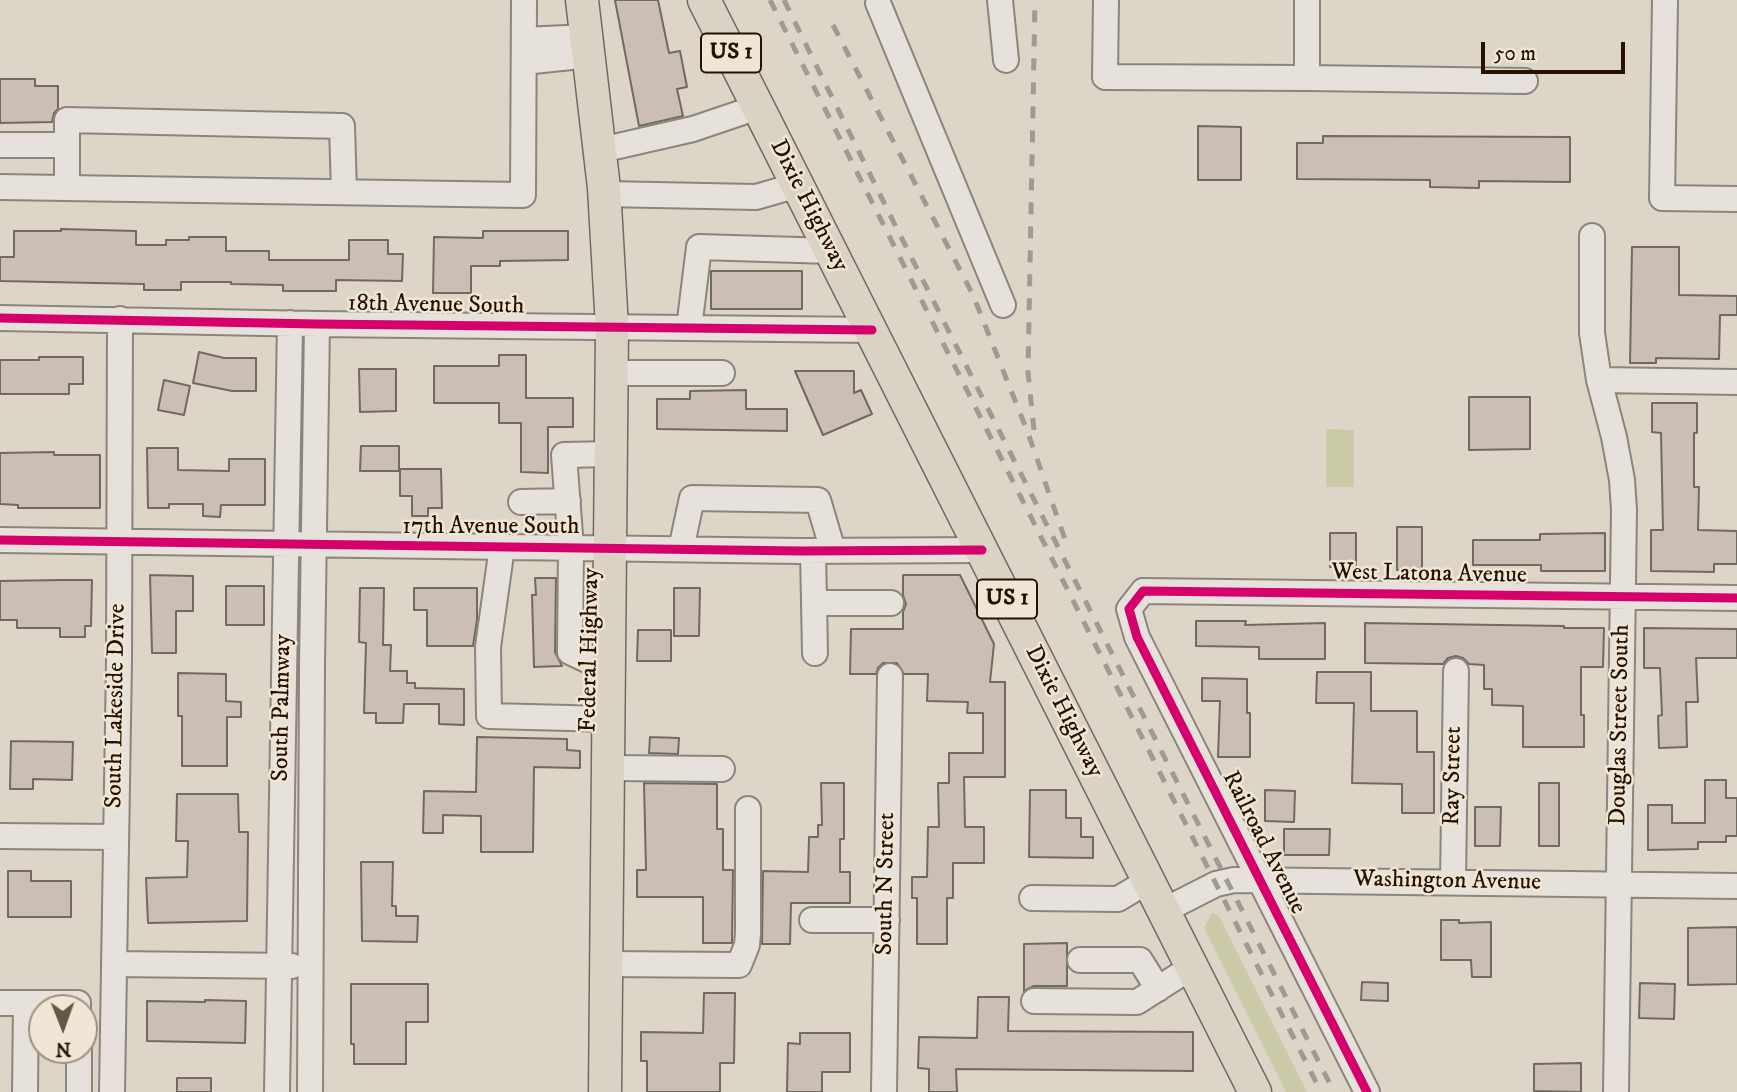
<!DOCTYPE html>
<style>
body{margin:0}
#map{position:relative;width:1737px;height:1092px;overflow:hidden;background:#ddd6c8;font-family:"IM FELL DW Pica",serif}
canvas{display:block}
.north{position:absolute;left:28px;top:994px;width:70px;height:70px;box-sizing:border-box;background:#efe6d5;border:2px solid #9e9180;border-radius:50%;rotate:179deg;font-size:19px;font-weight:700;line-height:28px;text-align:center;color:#251100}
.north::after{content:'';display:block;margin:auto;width:24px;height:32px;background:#655646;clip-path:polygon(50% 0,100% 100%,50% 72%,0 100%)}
.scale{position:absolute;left:1481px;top:42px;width:144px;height:32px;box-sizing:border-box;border:4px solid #251100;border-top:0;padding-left:9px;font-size:21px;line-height:24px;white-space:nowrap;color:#251100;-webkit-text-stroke:5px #efe6d5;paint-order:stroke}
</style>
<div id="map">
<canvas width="1737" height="1092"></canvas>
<div class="north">N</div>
<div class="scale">50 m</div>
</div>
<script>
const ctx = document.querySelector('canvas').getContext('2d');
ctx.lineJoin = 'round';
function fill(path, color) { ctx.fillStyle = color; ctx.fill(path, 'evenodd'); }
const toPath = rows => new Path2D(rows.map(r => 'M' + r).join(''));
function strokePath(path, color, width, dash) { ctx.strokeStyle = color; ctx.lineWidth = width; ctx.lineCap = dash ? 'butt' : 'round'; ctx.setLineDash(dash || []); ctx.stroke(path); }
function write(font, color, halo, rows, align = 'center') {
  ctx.font = font + ' "IM FELL DW Pica",serif'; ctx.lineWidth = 5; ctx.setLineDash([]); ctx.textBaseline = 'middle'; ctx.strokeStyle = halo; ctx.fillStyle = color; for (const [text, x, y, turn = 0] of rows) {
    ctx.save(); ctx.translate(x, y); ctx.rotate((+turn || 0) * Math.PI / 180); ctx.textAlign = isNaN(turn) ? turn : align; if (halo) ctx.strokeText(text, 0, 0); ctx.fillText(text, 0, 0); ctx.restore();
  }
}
fill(toPath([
 [1326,429,1354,430,1354,487,1326,487],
 [1212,913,1219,916,1307,1092,1286,1092,1204,928]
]), '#cac9a8');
const building = toPath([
 [615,0,658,0,669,53,680,51,687,87,677,89,683,116,639,126,615,0],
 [0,79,35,79,35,86,58,86,58,109,54,113,52,122,0,123,0,79],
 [1198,126,1241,127,1241,180,1198,180,1198,126],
 [1323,136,1570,137,1570,182,1479,181,1479,188,1430,187,1430,180,1297,179,1297,143,1323,143,1323,136],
 [61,229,136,231,136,245,166,245,166,240,189,240,189,237,226,237,226,251,269,251,269,260,349,260,349,240,388,240,388,254,403,254,402,281,336,280,336,291,283,291,283,285,231,284,231,282,181,282,181,290,144,290,144,284,0,281,0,257,14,257,14,231,61,231,61,229],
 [483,231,568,231,568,260,500,261,500,266,471,266,471,293,433,293,434,237,483,238,483,231],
 [1632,247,1679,247,1679,295,1737,296,1737,315,1720,315,1719,359,1656,358,1656,363,1630,363,1632,247],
 [711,271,802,271,802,309,711,309,711,271],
 [199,352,224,358,256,358,256,391,232,391,193,383,199,352],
 [499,355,526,355,526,398,573,398,573,427,548,427,548,473,521,472,521,423,499,423,499,403,434,403,434,366,499,366,499,355],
 [39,357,83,357,83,384,69,384,69,394,0,394,0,360,39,360,39,357],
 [359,369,396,369,396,411,360,412,359,369],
 [795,371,854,371,854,393,861,390,872,414,823,435,795,371],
 [164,380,190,386,184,415,158,410,164,380],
 [746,390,746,409,787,409,787,431,657,429,657,399,690,399,690,391,746,390],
 [1469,397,1530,397,1530,449,1469,450,1469,397],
 [1652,403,1697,403,1697,433,1694,433,1694,487,1699,487,1698,530,1737,531,1737,564,1714,564,1714,572,1651,571,1651,530,1663,530,1661,433,1652,432,1652,403],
 [361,446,399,446,399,471,360,471,361,446],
 [147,448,178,448,178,470,229,471,229,459,265,459,265,505,221,505,220,517,203,516,203,504,169,504,169,508,148,508,147,448],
 [54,452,54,455,100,455,100,508,18,508,18,505,0,504,0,453,54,452],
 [400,469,441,469,442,508,428,508,428,516,412,516,412,496,400,496,400,469],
 [1397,527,1422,527,1422,570,1397,570,1397,527],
 [1330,533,1356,533,1356,568,1330,567,1330,533],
 [1605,533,1605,571,1541,571,1541,565,1473,565,1473,540,1540,540,1540,534,1605,533],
 [150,575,193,576,193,611,176,611,176,653,152,653,150,575],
 [903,575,960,575,994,644,990,682,1005,682,1005,777,964,777,965,827,984,827,984,863,953,863,953,898,947,898,947,944,917,944,917,898,912,898,912,877,927,877,928,827,939,827,938,783,949,783,949,753,983,753,983,713,967,713,968,702,927,701,928,674,904,674,897,663,883,663,878,668,876,674,850,674,851,629,903,629,903,612,906,604,903,595,903,575],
 [535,578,556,578,555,652,562,666,534,667,532,595,536,595,535,578],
 [61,580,92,580,91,626,85,626,85,637,60,637,60,628,17,628,17,620,0,620,0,581,61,580],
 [226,586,264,586,264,625,226,625,226,586],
 [360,588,384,588,383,645,391,645,390,671,407,671,407,683,415,683,415,688,464,689,464,725,439,724,439,704,404,704,403,723,376,723,376,713,364,713,366,643,359,642,360,588],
 [414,588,477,588,477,620,473,646,427,646,427,610,414,610,414,588],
 [674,588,700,588,699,636,674,636,674,588],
 [1196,621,1246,621,1245,625,1325,623,1325,659,1259,659,1259,647,1196,646,1196,621],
 [1365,623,1564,626,1564,628,1604,628,1603,667,1581,667,1581,715,1584,715,1584,747,1523,747,1523,706,1492,705,1492,689,1484,689,1484,665,1469,664,1463,658,1456,656,1448,658,1443,664,1365,663,1365,623],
 [1644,628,1737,629,1737,658,1696,658,1698,702,1686,702,1687,747,1659,748,1658,716,1662,715,1660,668,1644,668,1644,628],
 [638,630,671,630,671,661,637,661,638,630],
 [1317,672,1371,672,1371,711,1417,711,1417,752,1434,752,1434,813,1402,813,1402,784,1352,783,1354,703,1316,703,1317,672],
 [178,673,226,674,226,701,241,702,241,717,227,717,227,766,182,766,182,716,178,716,178,673],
 [1202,678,1247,679,1247,713,1250,713,1250,757,1218,757,1220,701,1202,701,1202,678],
 [477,737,567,739,567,750,580,751,580,768,534,767,533,852,481,852,481,816,443,815,443,833,423,833,424,791,476,792,477,737],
 [650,737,679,738,678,754,649,753,650,737],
 [11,741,73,742,72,780,33,779,33,789,10,789,11,741],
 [1705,780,1726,780,1726,798,1737,798,1737,836,1726,836,1726,842,1698,842,1698,849,1648,850,1648,805,1672,805,1672,823,1705,823,1705,780],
 [644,783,717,784,717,829,723,829,723,870,733,870,732,943,703,943,703,897,637,897,637,870,646,870,644,783],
 [821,783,844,783,844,839,840,839,840,872,850,872,850,903,791,903,790,944,762,944,763,871,808,872,809,837,818,837,818,825,822,825,821,783],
 [1539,783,1559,783,1559,846,1539,846,1539,783],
 [1030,790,1066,790,1066,818,1081,818,1081,837,1093,837,1093,858,1029,857,1030,790],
 [1265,790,1295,791,1294,822,1265,821,1265,790],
 [177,794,238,794,239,832,248,832,247,921,148,923,146,878,187,877,188,841,176,841,177,794],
 [1475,807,1501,807,1500,846,1475,846,1475,807],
 [1284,829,1330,829,1329,855,1284,855,1284,829],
 [361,862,393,862,392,906,396,906,396,916,418,916,417,942,362,941,361,862],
 [8,871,31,871,31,881,71,881,71,917,8,917,8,871],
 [1441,920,1459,920,1459,923,1491,922,1491,977,1472,977,1471,960,1441,960,1441,920],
 [1737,927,1737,984,1688,985,1688,928,1737,927],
 [1067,943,1067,986,1034,986,1024,991,1024,944,1067,943],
 [1362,982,1388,983,1388,1001,1361,1000,1362,982],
 [1640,983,1675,984,1674,1019,1639,1018,1640,983],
 [351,984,428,984,428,1022,406,1022,406,1064,354,1064,354,1044,351,1044,351,984],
 [704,993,735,993,734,1063,720,1063,720,1092,647,1092,647,1061,641,1061,641,1032,703,1033,704,993],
 [978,997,1009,997,1008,1031,1193,1032,1193,1071,956,1069,957,1092,929,1092,929,1069,918,1068,919,1037,977,1038,978,997],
 [205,1000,246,1001,245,1043,147,1041,147,1001,205,1002,205,1000],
 [800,1033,850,1033,850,1072,822,1072,822,1092,787,1092,788,1043,800,1044,800,1033],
 [1581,1063,1581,1092,1534,1091,1534,1064,1581,1063],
 [177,1078,211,1078,211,1092,177,1092,177,1078]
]);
fill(building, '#cbbeb4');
strokePath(building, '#716a61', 2);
const minor = toPath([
 [1000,0,1006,60],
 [1106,0,1105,77,1307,78],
 [1307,0,1307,78,1525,81],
 [1665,0,1662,198,1737,199],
 [878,3,1003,305],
 [524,40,587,37],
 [524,62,590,55],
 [0,145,67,145],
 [601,150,693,129,758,107],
 [0,187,523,195,524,0],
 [67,188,67,120,342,126,344,192],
 [605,194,756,197,798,185],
 [1592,236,1592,333,1599,380,1614,437,1622,480,1624,510,1616,1092],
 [0,318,317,324,872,330],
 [689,328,699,247,831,251],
 [612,373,722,373],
 [1599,380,1737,382],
 [521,502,568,501],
 [0,540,800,551,982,550],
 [502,547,488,647,489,716,609,719],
 [681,549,692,498,818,500,833,551],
 [813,551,815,653],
 [814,603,891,603],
 [610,671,570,652,571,548,564,455,612,454],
 [609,768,722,769],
 [0,836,116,837],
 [1453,882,1456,671],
 [1032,898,1118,899,1148,881],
 [1163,911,1216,884,1234,880,1737,886],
 [812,920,887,920],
 [1080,960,1140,960,1158,989],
 [114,964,292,966],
 [606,964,739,965,747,945,748,933,748,809],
 [1034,1001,1137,1002,1192,967],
 [0,1003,78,1003,78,1008],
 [25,1092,26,1003],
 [79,1092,79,1050],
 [112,1092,119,661,120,319],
 [277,1092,290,323],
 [310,1092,312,665,317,324],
 [884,1092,890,676],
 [1367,1092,1137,637,1129,609,1143,591,1737,598]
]);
const major = toPath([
 [582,0,604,188,612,327,605,1092],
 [704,0,1255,1092]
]);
strokePath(minor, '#8c857b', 28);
strokePath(major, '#716a61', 35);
strokePath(minor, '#e6e1da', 24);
strokePath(major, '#d9d2c5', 32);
strokePath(toPath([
 [770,0,1321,1092],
 [784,0,897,229,1334,1092],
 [833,25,973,295,1028,433,1068,548],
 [1034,430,1028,372,1035,0]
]), '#9f9a93', 5, [12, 12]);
strokePath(toPath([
 [0,318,317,324,872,330],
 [0,540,800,551,982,550],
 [1367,1092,1137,637,1129,609,1143,591,1737,598]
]), '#d6006c', 9);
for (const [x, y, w] of [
 [731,53,60],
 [1007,599,60]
]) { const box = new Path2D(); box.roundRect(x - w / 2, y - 19.5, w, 39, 5); ctx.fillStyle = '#efe6d5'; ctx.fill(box); strokePath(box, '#251100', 2); }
write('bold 23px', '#251100', null, [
 ["US 1",731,53],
 ["US 1",1007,599]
]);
write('24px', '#251100', '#efe6d5', [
 ["Dixie Highway",808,206,63],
 ["18th Avenue South",436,306,1],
 ["17th Avenue South",491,528],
 ["West Latona Avenue",1429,575,1],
 ["Federal Highway",591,650,-89],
 ["South Lakeside Drive",117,706,-89],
 ["South Palmway",283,708,-89],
 ["Dixie Highway",1063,712,63],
 ["Douglas Street South",1621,725,-89],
 ["Ray Street",1454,776,-89],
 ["Railroad Avenue",1263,843,63],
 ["Washington Avenue",1447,882,1],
 ["South N Street",887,884,-89]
]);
</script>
